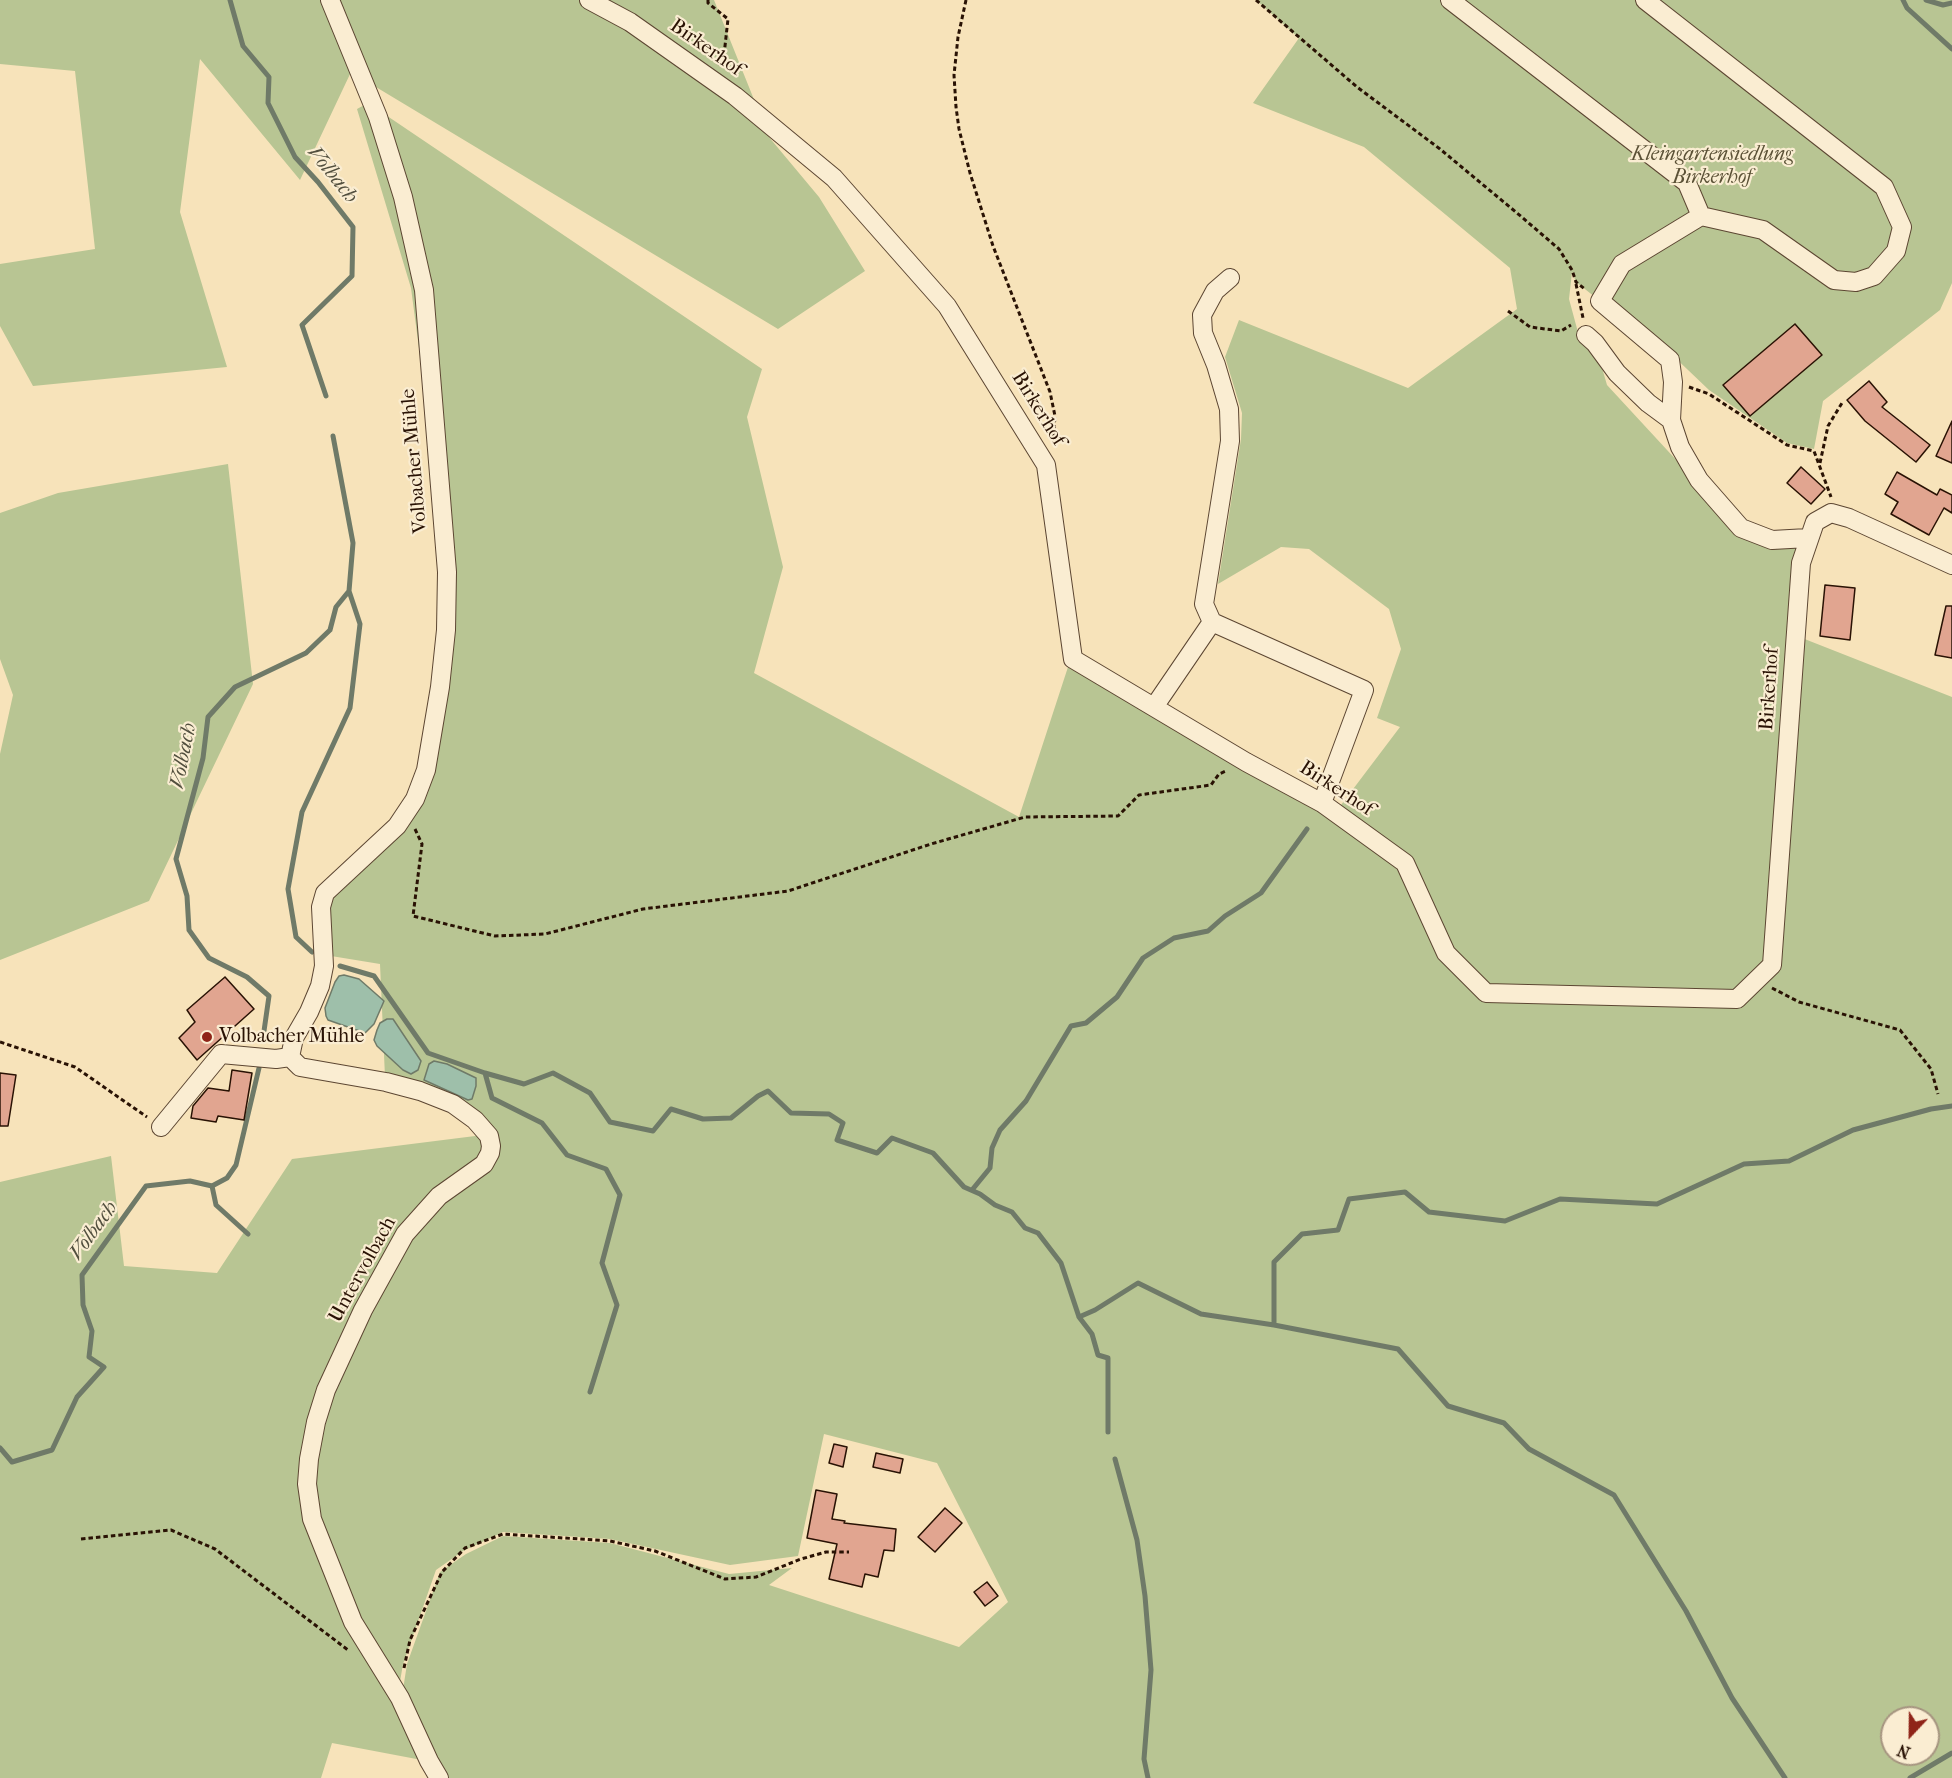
<!DOCTYPE html>
<meta charset="utf-8">
<style>
body{margin:0}
#map{position:relative;width:1952px;height:1778px;overflow:hidden;background:#f7e3ba;font-family:"IM FELL French Canon",serif}
canvas{display:block}
.north{position:absolute;left:1880px;top:1706px;width:60px;height:60px;box-sizing:border-box;background:#faedd2;border:2px solid #a69580;border-radius:50%;rotate:202deg;font-size:16px;font-weight:700;line-height:24px;text-align:center;color:#291204}
.north::after{content:'';display:block;margin:auto;width:21px;height:27px;background:#8f2418;clip-path:polygon(50% 0,100% 100%,50% 72%,0 100%)}
</style>
<div id="map">
<canvas width="1952" height="1778"></canvas>
<div class="north">N</div>
</div>
<script>
const ctx = document.querySelector('canvas').getContext('2d');
ctx.lineJoin = 'round';
function fill(path, color) { ctx.fillStyle = color; ctx.fill(path, 'evenodd'); }
const toPath = rows => new Path2D(rows.map(r => 'M' + r).join(''));
function strokePath(path, color, width, dash) { ctx.strokeStyle = color; ctx.lineWidth = width; ctx.lineCap = dash ? 'butt' : 'round'; ctx.setLineDash(dash || []); ctx.stroke(path); }
function write(font, color, halo, rows, align = 'center') {
  ctx.font = font + ' "IM FELL French Canon",serif'; ctx.lineWidth = 4.5; ctx.setLineDash([]); ctx.textBaseline = 'middle'; ctx.strokeStyle = halo; ctx.fillStyle = color; for (const [text, x, y, turn = 0] of rows) {
    ctx.save(); ctx.translate(x, y); ctx.rotate((+turn || 0) * Math.PI / 180); ctx.textAlign = isNaN(turn) ? turn : align; if (halo) ctx.strokeText(text, 0, 0); ctx.fillText(text, 0, 0); ctx.restore();
  }
}
fill(toPath([
 [0,0,591,0,753,118,819,197,865,271,778,329,351,72,300,180,200,59,180,212,227,367,33,386,0,326,0,264,95,249,75,71,0,64],
 [606,0,714,0,759,112],
 [1256,0,1952,0,1952,283,1940,310,1823,401,1814,449,1787,443,1709,390,1623,308,1600,301,1576,282,1572,272,1569,299,1579,336,1600,361,1607,385,1740,529,1804,541,1767,961,1734,994,1488,989,1449,950,1408,861,1338,809,1400,727,1377,718,1401,649,1389,609,1309,549,1281,547,1218,584,1241,439,1242,413,1225,357,1239,320,1408,388,1517,309,1510,268,1364,147,1253,103,1299,38],
 [368,103,762,369,747,417,783,567,754,673,1019,817,1068,667,1154,716,1320,805,1402,867,1442,956,1485,997,1737,1006,1776,971,1802,638,1952,697,1952,1778,441,1778,402,1696,407,1664,440,1572,466,1554,503,1536,610,1543,729,1574,792,1568,769,1585,959,1647,1008,1602,937,1463,824,1434,798,1556,730,1565,610,1539,503,1532,463,1551,436,1570,403,1664,397,1699,427,1761,332,1743,321,1778,0,1778,0,1182,111,1156,124,1266,217,1273,292,1159,491,1134,385,1077,380,964,325,955,329,897,417,812,449,575,411,288,357,109],
 [1892,1718,1928,1718,1928,1754,1892,1754],
 [228,464,253,684,149,901,0,960,0,754,13,695,0,659,0,513,58,493]
]), '#b8c593');
const water = toPath([
 [344,975,359,979,384,1001,374,1024,365,1033,328,1020,326,1016,325,1008,335,982,339,976,344,975],
 [387,1019,393,1019,421,1061,418,1070,411,1074,403,1070,377,1046,374,1040,377,1030,380,1023,387,1019],
 [434,1061,447,1064,476,1078,476,1086,472,1099,468,1100,424,1080,429,1064,434,1061]
]);
fill(water, '#9ebfaa');
strokePath(water, '#6f7a68', 1.5);
strokePath(toPath([
 [230,0,243,46,269,77,268,103,295,157,318,182,353,227,352,276,302,325,326,396],
 [1903,0,1907,8,1952,49],
 [1926,0,1943,5,1952,3],
 [312,952,296,937,288,889,302,812,350,708,360,624,349,591],
 [340,966,374,976,428,1053,485,1073,524,1084,553,1073,590,1093,610,1122,653,1131,671,1109,703,1119,731,1118,758,1096,768,1091,791,1113,829,1114,843,1123,837,1140,877,1153,892,1138,933,1153,964,1187,980,1194,995,1205,1012,1212,1025,1228,1038,1233,1061,1263,1079,1317,1095,1310,1138,1283,1201,1314,1274,1325,1398,1349,1448,1406,1504,1423,1529,1449,1614,1495,1686,1611,1732,1698,1785,1778],
 [263,1038,269,996,247,977,209,958,189,930,187,896,176,859,203,758,208,717,235,687,306,653,330,630,336,607,349,591,353,543,333,436],
 [485,1073,492,1098,542,1123,567,1155,606,1169,620,1195,602,1263,617,1305,590,1392],
 [212,1186,216,1205,248,1234],
 [972,1190,990,1168,992,1148,1000,1130,1026,1101,1071,1026,1086,1023,1117,997,1143,958,1174,938,1208,931,1225,916,1261,893,1307,829],
 [1079,1317,1092,1334,1098,1355,1108,1358,1108,1432],
 [1274,1325,1274,1262,1302,1234,1338,1230,1349,1199,1405,1192,1429,1212,1505,1221,1560,1199,1657,1204,1744,1164,1789,1161,1853,1130,1931,1109,1952,1106],
 [0,1448,12,1462,52,1450,77,1397,104,1367,89,1357,92,1331,83,1305,82,1275,146,1186,190,1181,212,1186,227,1178,236,1165,259,1068],
 [1115,1459,1137,1540,1145,1596,1151,1670,1144,1759,1148,1778],
 [1910,1778,1952,1753]
]), '#6f7a68', 5);
const building = toPath([
 [1795,324,1822,355,1750,416,1723,385,1795,324],
 [1869,381,1887,402,1882,407,1930,445,1916,462,1865,421,1847,400,1869,381],
 [1952,421,1952,463,1936,456,1952,421],
 [1801,467,1825,489,1811,504,1787,483,1801,467],
 [1897,472,1937,495,1940,489,1952,495,1952,513,1944,508,1929,535,1891,514,1898,502,1885,494,1897,472],
 [1825,585,1855,588,1850,640,1820,636,1825,585],
 [1946,606,1952,606,1952,658,1935,655,1946,606],
 [225,977,254,1009,197,1060,179,1038,195,1022,187,1010,225,977],
 [232,1070,252,1073,244,1120,218,1116,216,1122,191,1118,193,1106,208,1088,229,1091,232,1070],
 [0,1073,16,1075,8,1126,0,1126,0,1073],
 [834,1444,847,1447,843,1467,829,1463,834,1444],
 [876,1453,903,1459,900,1473,873,1467,876,1453],
 [816,1490,837,1494,832,1519,845,1521,844,1523,896,1529,894,1551,884,1550,878,1577,865,1574,862,1587,829,1579,837,1544,807,1538,816,1490],
 [945,1508,962,1523,935,1552,918,1537,945,1508],
 [987,1582,998,1596,985,1606,974,1592,987,1582]
]);
fill(building, '#e1a590');
strokePath(building, '#291204', 1.5);
const minor = toPath([
 [330,0,378,117,403,197,424,290,447,572,446,630,440,687,426,770,415,799,397,826,325,893,321,907,324,966,320,986,309,1012,294,1038,290,1057,300,1067,386,1082,420,1091,453,1104,475,1120,489,1136,491,1146,490,1153,484,1164,439,1196,405,1234,363,1310,326,1390,316,1422,309,1459,307,1484,312,1519,353,1622,400,1698,429,1761,439,1778],
 [589,0,630,22,735,96,834,178,947,306,1046,465,1073,659,1246,762,1322,803,1405,863,1446,953,1486,993,1737,999,1772,965,1801,563,1815,522,1831,513,1849,518,1952,565],
 [1450,0,1687,183,1701,216],
 [1645,0,1884,187,1902,227,1896,251,1874,276,1856,282,1834,280,1763,230,1701,216,1622,264,1600,301,1670,360,1673,382,1671,420,1680,447,1699,480,1741,528,1772,540,1808,538],
 [1586,335,1595,343,1617,373,1648,403,1671,420],
 [1212,622,1204,604,1230,441,1229,409,1216,365,1203,333,1202,315,1215,291,1230,278],
 [1154,707,1212,622,1364,690,1322,803],
 [161,1127,221,1054,276,1059,290,1057]
]);
strokePath(minor, '#5c4632', 20);
strokePath(toPath([
 [708,0,708,3,728,19,724,55,718,65],
 [966,0,958,37,954,75,956,107,959,129,970,173,993,246,1050,392,1055,416,1053,442],
 [1256,0,1357,87,1440,149,1517,213,1559,249,1572,270,1576,282,1586,290],
 [1576,284,1583,318],
 [1508,311,1530,327,1561,331,1571,325],
 [1689,387,1709,394,1787,445,1814,451,1831,497],
 [1820,463,1828,426,1842,403],
 [415,829,422,844,413,916,495,936,545,934,643,909,788,891,931,844,1025,817,1118,816,1139,795,1211,785,1219,774,1226,771],
 [1772,988,1799,1002,1900,1030,1931,1069,1938,1094],
 [0,1042,75,1067,147,1117],
 [81,1539,171,1530,215,1549,348,1650],
 [404,1668,410,1640,442,1572,465,1548,503,1534,610,1541,655,1551,725,1579,756,1577,801,1559,826,1552,849,1552]
]), '#291204', 3, [4.5, 3]);
strokePath(minor, '#faedd2', 18);
for (const [x, y, r, color] of [
 [207,1037,6,"#8f2418"]
]) { const dot = new Path2D(); dot.arc(x, y, r, 0, 2 * Math.PI); ctx.fillStyle = color; ctx.fill(dot); strokePath(dot, '#faedd2', 2); }
write('20px', '#291204', '#faedd2', [
 ["Birkerhof",706,48,35],
 ["Birkerhof",1038,409,58],
 ["Volbacher Mühle",415,461,-95],
 ["Birkerhof",1770,689,-86],
 ["Birkerhof",1336,789,33],
 ["Untervolbach",363,1270,-61]
]);
write('italic 20px', '#5b5136', '#faedd2', [
 ["Kleingartensiedlung",1712,155],
 ["Birkerhof",1712,178]
]);
write('20px', '#291204', '#faedd2', [
 ["Volbacher Mühle",219,1037]
], 'left');
write('italic 21px', '#524f3e', '#faedd2', [
 ["Volbach",332,175,51],
 ["Volbach",184,756,-79],
 ["Volbach",94,1231,-54]
]);
</script>
